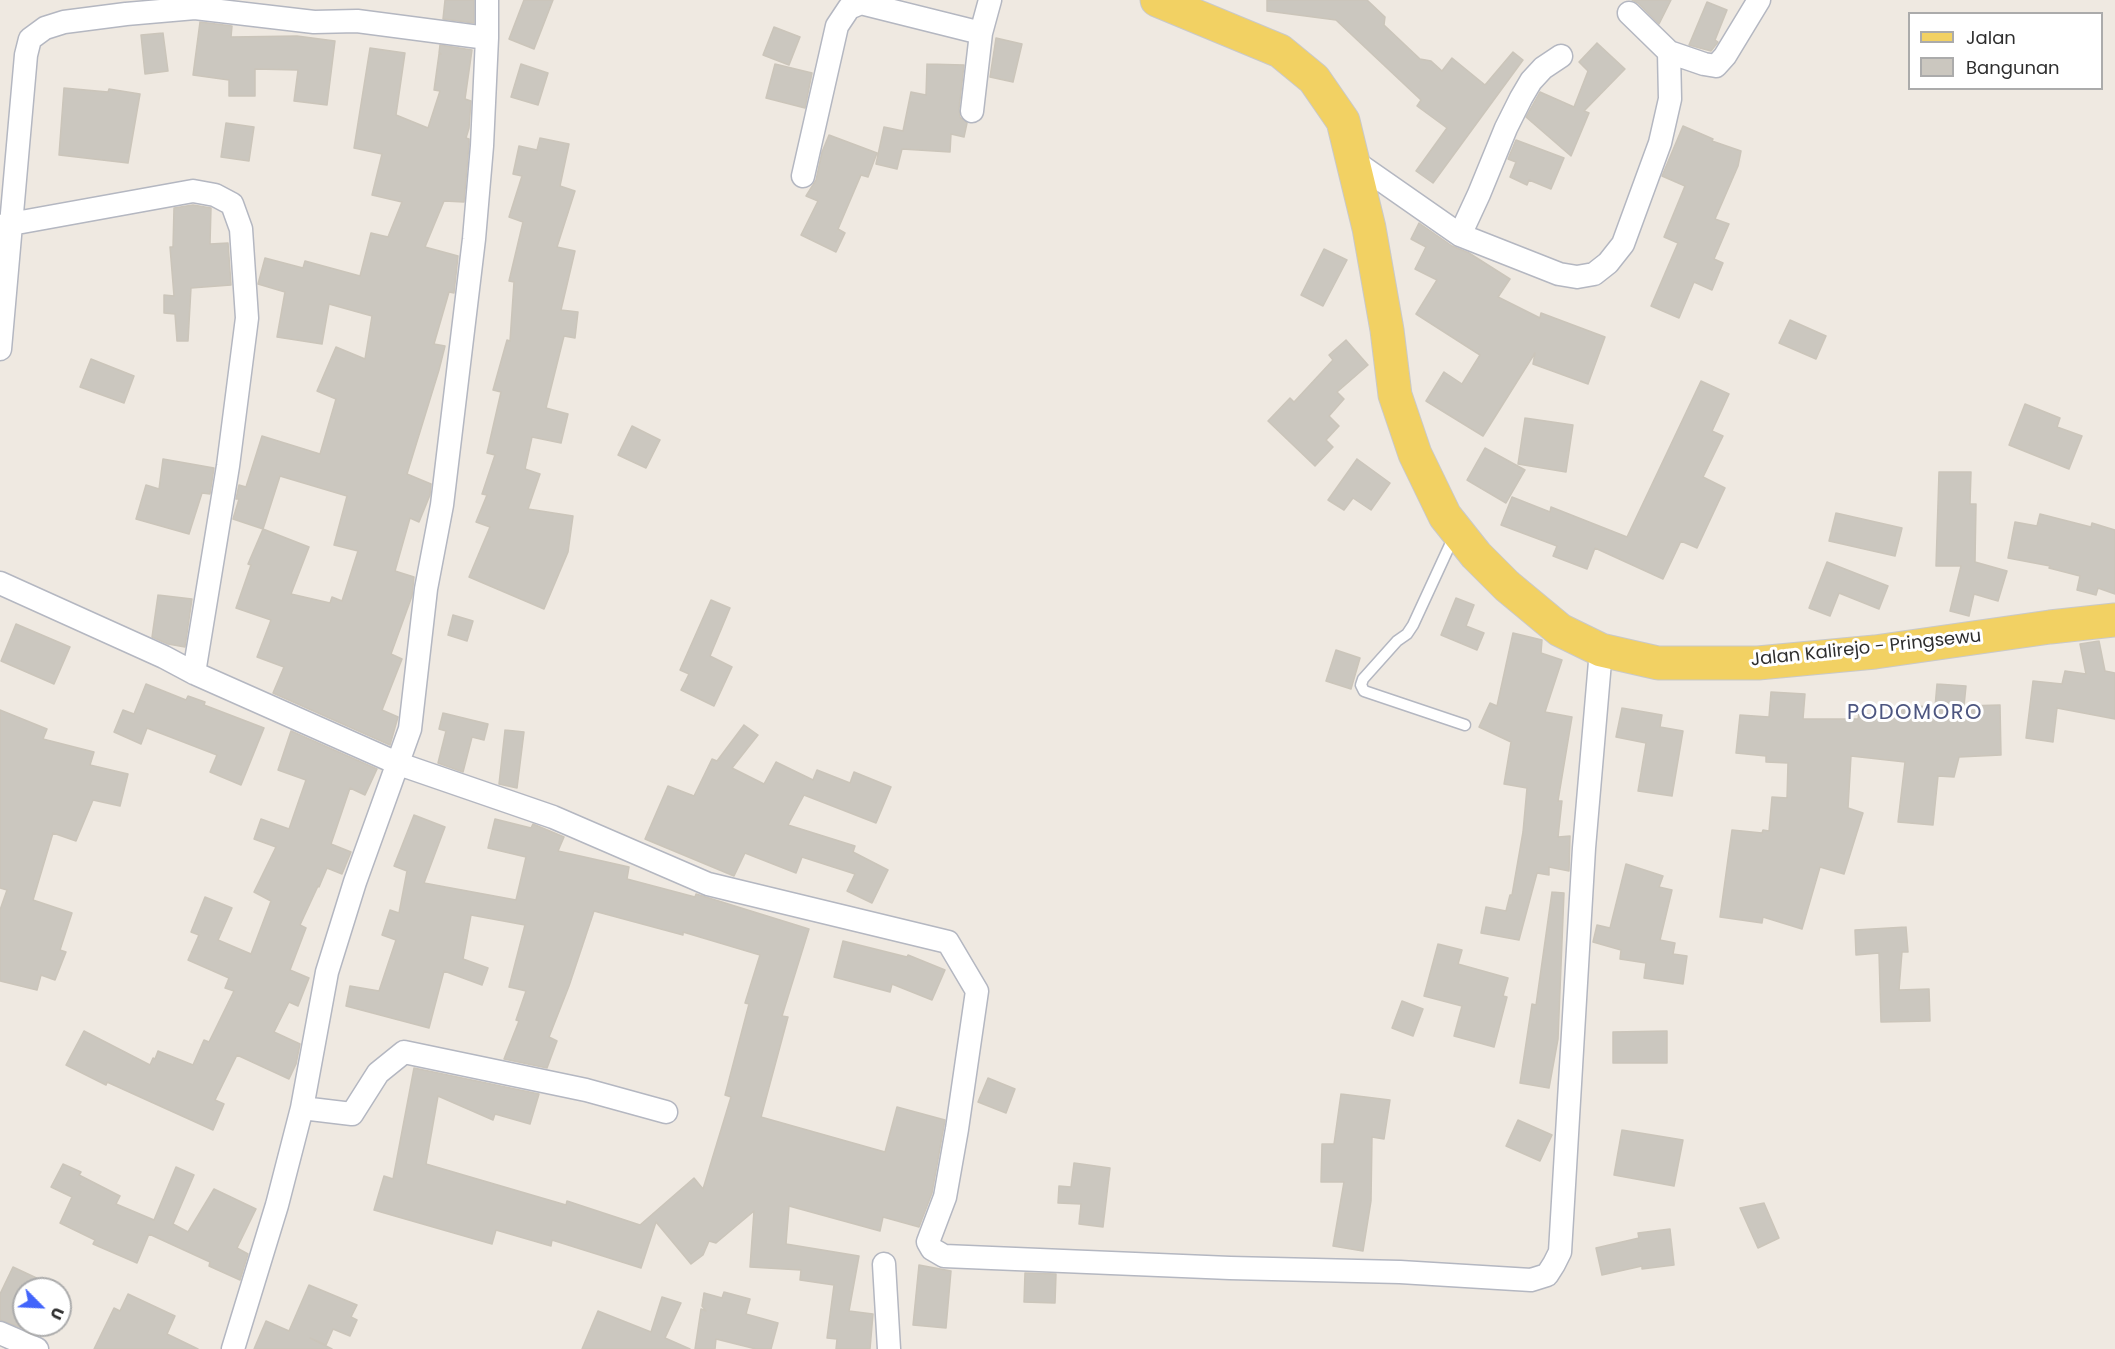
<!DOCTYPE html>
<style>
body{margin:0}
#map{position:relative;width:2115px;height:1349px;overflow:hidden;background:#efe9e1;font-family:Poppins,sans-serif}
canvas{display:block}
.legend{position:absolute;left:1908px;top:12px;width:195px;height:78px;box-sizing:border-box;background:#fff;border:2px solid #ababab;margin:0;padding:8px 10px;list-style:none;font-size:18px;color:#2e2e2e}
.legend li{display:flex;align-items:center;gap:12px;height:30px}
.legend b{width:30px;border:2px solid #ababab}
.north{position:absolute;left:12px;top:1277px;width:60px;height:60px;box-sizing:border-box;background:#fff;border:2px solid #ababab;border-radius:50%;rotate:114deg;font-size:16px;font-weight:700;line-height:24px;text-align:center;color:#2e2e2e}
.north::after{content:'';display:block;margin:auto;width:21px;height:27px;background:#4264fb;clip-path:polygon(50% 0,100% 100%,50% 72%,0 100%)}
</style>
<div id="map">
<canvas width="2115" height="1349"></canvas>
<ul class="legend">
<li><b style="height:8px;background:#f2d163"></b>Jalan</li>
<li><b style="height:16px;background:#cbc7bf"></b>Bangunan</li>
</ul>
<div class="north">U</div>
</div>
<script>
const ctx = document.querySelector('canvas').getContext('2d');
ctx.lineJoin = 'round';
function fill(path, color) { ctx.fillStyle = color; ctx.fill(path, 'evenodd'); }
const toPath = rows => new Path2D(rows.map(r => 'M' + r).join(''));
function strokePath(path, color, width, dash) { ctx.strokeStyle = color; ctx.lineWidth = width; ctx.lineCap = dash ? 'butt' : 'round'; ctx.setLineDash(dash || []); ctx.stroke(path); }
function write(font, color, halo, rows, align = 'center') {
  ctx.font = font + ' Poppins,sans-serif'; ctx.lineWidth = 6; ctx.setLineDash([]); ctx.textBaseline = 'middle'; ctx.strokeStyle = halo; ctx.fillStyle = color; for (const [text, x, y, turn = 0] of rows) {
    ctx.save(); ctx.translate(x, y); ctx.rotate((+turn || 0) * Math.PI / 180); ctx.textAlign = isNaN(turn) ? turn : align; if (halo) ctx.strokeText(text, 0, 0); ctx.fillText(text, 0, 0); ctx.restore();
  }
}
const building = toPath([
 [445,0,474,0,474,23,443,19,445,0],
 [524,0,553,0,534,49,509,39,524,0],
 [1267,0,1367,0,1385,17,1384,25,1420,59,1431,61,1442,71,1452,58,1485,85,1513,52,1523,60,1433,183,1416,171,1447,128,1417,106,1421,100,1336,20,1267,11,1267,0],
 [1632,0,1671,0,1659,24,1638,3,1632,0],
 [1707,2,1727,10,1715,40,1718,42,1711,51,1689,45,1707,2],
 [200,22,232,26,231,37,297,36,335,41,327,105,294,101,298,70,255,69,255,96,229,96,229,80,193,75,200,22],
 [774,27,800,37,789,65,763,55,774,27],
 [163,33,168,71,145,74,141,35,163,33],
 [996,38,1022,44,1013,82,990,77,996,38],
 [1597,43,1625,69,1584,111,1589,113,1571,156,1526,117,1540,92,1574,107,1588,71,1579,62,1597,43],
 [440,45,472,50,465,99,471,101,469,128,466,138,469,139,469,145,464,202,444,201,425,247,458,256,454,293,449,292,434,344,445,346,439,370,407,474,431,484,430,495,419,522,410,518,395,571,414,577,412,596,391,654,402,659,382,710,398,717,390,745,273,693,284,667,257,657,271,620,236,608,251,565,248,564,263,529,233,519,239,499,236,499,239,485,246,487,262,436,320,454,336,399,317,391,336,347,365,359,372,316,329,304,322,344,277,337,285,292,258,284,265,258,303,268,305,261,360,276,371,233,388,237,402,202,372,195,382,154,354,148,370,48,405,53,396,115,428,128,440,91,434,90,439,54,441,54,439,53,440,45],
 [280,476,347,496,334,545,358,551,342,601,332,597,330,603,291,594,309,547,263,529,280,476],
 [521,64,548,73,538,105,511,97,521,64],
 [775,64,812,73,805,108,766,98,775,64],
 [927,64,964,65,959,109,960,117,967,123,964,137,951,134,950,152,902,149,897,169,876,164,884,127,903,131,911,92,926,95,927,64],
 [64,88,108,92,109,89,140,94,128,163,59,155,64,88],
 [226,123,254,127,249,161,221,157,226,123],
 [1683,126,1713,139,1712,141,1741,151,1738,166,1715,219,1729,224,1714,259,1723,263,1712,290,1694,282,1679,318,1651,306,1678,243,1664,237,1685,186,1662,176,1683,126],
 [829,135,877,153,868,177,861,175,838,229,845,233,836,252,801,235,818,201,806,196,816,180,822,152,829,135],
 [540,138,569,144,560,186,575,191,557,247,575,251,561,310,578,312,575,338,564,336,546,408,568,414,561,443,532,437,525,469,540,474,528,509,573,516,568,552,544,609,469,577,490,527,476,522,487,495,482,494,495,455,487,453,501,392,493,390,507,340,510,341,514,282,509,281,523,222,509,217,522,176,513,174,519,146,537,150,540,138],
 [1516,140,1564,158,1551,189,1529,180,1527,185,1510,177,1516,162,1508,159,1516,140],
 [193,205,211,208,210,244,228,243,231,285,191,288,188,341,177,341,175,314,164,313,164,295,174,296,170,247,173,247,174,208,193,205],
 [1419,223,1452,246,1469,253,1510,279,1498,297,1540,318,1541,313,1605,337,1588,384,1533,364,1535,353,1483,436,1426,401,1444,372,1462,384,1480,355,1416,314,1437,280,1415,269,1426,247,1411,239,1419,223],
 [1324,249,1347,260,1323,306,1301,295,1324,249],
 [1790,320,1826,336,1816,359,1779,343,1790,320],
 [1346,340,1368,365,1337,392,1344,399,1329,416,1339,426,1326,440,1333,447,1315,466,1268,421,1290,398,1294,402,1333,360,1329,355,1346,340],
 [91,359,134,376,124,403,80,387,91,359],
 [1701,381,1729,394,1712,431,1723,436,1703,477,1725,488,1697,548,1681,541,1663,579,1595,548,1587,569,1553,556,1557,546,1501,525,1512,497,1550,512,1551,507,1627,537,1701,381],
 [2025,404,2060,418,2057,427,2082,436,2069,469,2009,445,2025,404],
 [1525,418,1573,425,1566,472,1518,464,1525,418],
 [632,426,660,440,646,468,618,455,632,426],
 [1485,448,1525,470,1506,503,1467,480,1485,448],
 [163,459,214,468,210,494,202,493,189,534,136,519,146,485,159,489,163,459],
 [1357,459,1390,483,1371,510,1353,498,1344,510,1328,500,1357,459],
 [1939,472,1971,472,1970,504,1976,504,1975,562,2007,571,1998,601,1974,594,1969,616,1950,611,1961,566,1936,566,1939,472],
 [1836,513,1902,528,1895,556,1829,541,1836,513],
 [2040,514,2091,527,2092,523,2115,530,2115,594,2098,588,2096,595,2077,590,2080,576,2049,568,2050,566,2008,558,2015,522,2037,526,2040,514],
 [1827,562,1888,586,1879,609,1839,593,1830,616,1809,608,1827,562],
 [158,595,192,599,185,647,168,644,152,637,158,595],
 [1456,598,1474,605,1466,626,1484,633,1477,650,1441,635,1456,598],
 [711,600,730,608,710,656,732,667,714,706,681,690,689,674,680,670,711,600],
 [453,615,473,621,467,641,448,635,453,615],
 [16,624,70,647,54,684,1,661,16,624],
 [1513,633,1542,640,1541,653,1562,660,1545,712,1572,717,1558,801,1562,801,1558,837,1570,836,1569,871,1549,867,1549,875,1537,873,1519,940,1481,933,1486,907,1506,911,1510,895,1512,895,1523,832,1527,788,1504,784,1511,742,1479,727,1490,703,1497,706,1513,633],
 [2099,641,2105,671,2115,673,2115,719,2057,708,2053,742,2026,738,2033,681,2062,684,2065,671,2086,674,2080,644,2099,641],
 [1336,650,1360,658,1351,689,1326,681,1336,650],
 [146,684,186,700,188,696,205,702,204,705,264,728,241,785,210,772,217,755,147,728,141,744,114,732,123,710,134,714,146,684],
 [1937,684,1966,686,1964,706,2000,705,2001,755,1959,757,1954,777,1938,776,1933,825,1898,822,1905,762,1851,756,1848,808,1863,813,1844,874,1820,867,1802,929,1763,917,1762,923,1720,917,1732,830,1762,833,1763,830,1769,831,1772,797,1787,798,1788,763,1766,762,1766,756,1736,753,1740,715,1769,717,1771,692,1805,694,1803,719,1858,719,1859,713,1895,718,1896,705,1935,707,1937,684],
 [1622,708,1662,715,1660,727,1683,731,1672,796,1638,791,1646,743,1616,737,1622,708],
 [0,710,47,729,43,739,94,752,90,765,128,774,120,806,93,800,76,841,53,833,33,900,72,913,60,950,66,952,55,980,41,975,37,990,0,981,0,910,7,890,0,888,0,710],
 [443,713,488,724,484,740,472,737,463,772,438,763,446,731,439,729,443,713],
 [744,725,758,735,732,768,764,784,776,762,813,780,817,770,850,783,854,772,891,787,876,823,804,795,788,825,855,846,853,852,888,870,872,903,847,891,855,874,802,857,796,873,745,853,734,876,645,839,668,786,694,796,712,759,717,761,744,725],
 [505,730,524,732,517,788,499,784,505,730],
 [291,731,377,769,365,795,350,788,331,844,351,852,342,874,327,868,319,887,318,886,300,925,306,928,290,970,309,978,298,1006,289,1002,274,1032,300,1044,296,1064,289,1079,237,1055,215,1100,224,1104,213,1130,107,1082,106,1085,66,1065,84,1031,150,1065,153,1058,155,1059,158,1051,193,1065,204,1040,209,1042,234,991,225,988,229,978,188,960,199,935,191,932,205,897,232,908,218,940,251,954,271,901,254,892,276,847,254,839,261,819,289,829,306,780,278,770,291,731],
 [414,815,445,827,424,883,516,900,526,857,488,848,495,819,531,828,533,824,564,837,558,851,629,867,627,879,695,897,696,894,809,929,782,1016,788,1017,761,1117,885,1152,897,1107,945,1120,932,1193,919,1227,883,1217,880,1231,789,1206,786,1244,859,1256,849,1311,873,1314,870,1349,836,1349,837,1339,827,1338,834,1285,800,1280,801,1270,750,1267,754,1211,716,1243,709,1241,703,1255,691,1264,656,1222,641,1268,552,1240,551,1246,496,1230,492,1244,374,1210,384,1176,393,1179,414,1068,539,1094,530,1124,495,1114,493,1120,438,1096,426,1164,566,1205,567,1201,640,1225,694,1178,703,1189,731,1097,725,1095,749,1004,745,1003,760,955,683,932,683,935,594,911,569,986,549,1037,557,1041,547,1068,504,1059,519,1021,516,1020,526,991,509,987,525,925,471,915,463,959,488,968,482,985,444,971,429,1028,346,1006,350,986,379,991,396,940,382,935,390,910,399,913,407,871,394,866,414,815],
 [1626,864,1663,876,1659,887,1672,890,1660,940,1675,943,1673,954,1687,956,1683,984,1644,978,1646,963,1620,959,1621,950,1593,942,1597,925,1610,928,1626,864],
 [1552,892,1564,893,1558,1039,1549,1088,1520,1083,1532,1004,1536,1005,1552,892],
 [1906,927,1908,952,1902,952,1899,990,1929,989,1930,1021,1881,1022,1879,953,1856,955,1855,930,1906,927],
 [843,941,907,957,908,955,945,970,932,1000,892,984,890,992,834,977,843,941],
 [1438,944,1462,950,1458,964,1508,978,1503,996,1507,997,1494,1047,1454,1036,1462,1006,1424,996,1438,944],
 [1402,1001,1423,1009,1413,1036,1392,1028,1402,1001],
 [1667,1031,1667,1063,1613,1063,1613,1032,1667,1031],
 [988,1078,1015,1089,1006,1113,978,1102,988,1078],
 [1341,1094,1390,1100,1384,1139,1372,1137,1371,1201,1363,1251,1333,1246,1344,1182,1321,1182,1322,1144,1334,1144,1341,1094],
 [1518,1120,1552,1135,1540,1161,1506,1146,1518,1120],
 [1622,1130,1683,1140,1674,1186,1614,1175,1622,1130],
 [1074,1163,1110,1168,1103,1227,1079,1224,1081,1204,1058,1203,1059,1186,1071,1187,1074,1163],
 [63,1164,81,1172,79,1175,120,1196,116,1204,154,1220,176,1167,194,1175,173,1224,188,1232,214,1189,256,1209,237,1248,248,1254,240,1280,209,1266,210,1262,149,1234,137,1263,93,1244,95,1240,60,1223,72,1197,51,1187,63,1164],
 [1764,1203,1779,1238,1758,1248,1740,1208,1764,1203],
 [1670,1229,1674,1265,1642,1269,1642,1266,1602,1275,1596,1248,1639,1238,1638,1233,1670,1229],
 [919,1265,951,1271,946,1328,913,1325,919,1265],
 [13,1267,60,1289,24,1289,24,1323,22,1328,0,1320,0,1294,13,1267],
 [1025,1273,1056,1274,1055,1303,1024,1302,1025,1273],
 [309,1285,357,1305,351,1317,357,1320,350,1336,333,1329,326,1345,310,1338,332,1349,254,1349,266,1321,289,1331,309,1285],
 [724,1292,750,1299,746,1314,778,1323,771,1349,756,1349,716,1339,715,1349,695,1349,701,1309,706,1311,702,1306,704,1293,722,1298,724,1292],
 [128,1294,175,1316,167,1334,198,1349,94,1349,114,1308,120,1311,128,1294],
 [662,1297,681,1303,665,1338,690,1349,582,1349,598,1311,651,1332,662,1297]
]);
fill(building, '#cbc7bf');
strokePath(building, '#cbc5ba', 1.5);
const lane = toPath([
 [1455,534,1413,625,1407,634,1397,641,1363,679,1361,685,1364,691,1465,725]
]);
const street = toPath([
 [1629,13,1669,52,1704,64,1716,66,1725,56,1759,0],
 [972,111,981,33],
 [1351,159,1460,235,1559,274,1577,277,1594,274,1608,263,1623,244,1660,143,1670,99,1669,52],
 [803,176,837,26,849,8,861,3,981,33,990,0],
 [0,226,193,191,215,195,232,204,241,229,247,318,228,466,194,673],
 [1460,235,1479,194,1506,128,1521,98,1531,81,1543,68,1561,56],
 [0,349,26,55,30,39,45,28,64,22,126,14,195,8,314,22,357,21,487,38],
 [0,583,164,657,194,673,399,764,553,817,708,884,948,942,977,991,957,1129,945,1197,928,1242,932,1249,944,1256,1230,1268,1400,1272,1531,1280,1547,1275,1554,1264,1560,1252,1584,848,1601,650],
 [302,1108,352,1114,378,1073,404,1052,586,1090,666,1112],
 [884,1264,889,1349],
 [0,1333,37,1349],
 [233,1349,277,1205,302,1108,327,972,355,882,410,729,426,589,442,505,474,239,482,146,487,38,487,0]
]);
const primary = toPath([
 [1157,0,1280,51,1314,79,1343,121,1369,228,1387,330,1395,395,1415,454,1445,516,1476,555,1507,586,1560,630,1601,650,1658,663,1758,663,1875,652,2050,627,2115,620]
]);
strokePath(lane, '#b4b7c1', 13);
strokePath(street, '#b4b7c1', 25);
strokePath(primary, '#c9c9c9', 35);
strokePath(lane, '#fff', 10);
strokePath(street, '#fff', 22);
strokePath(primary, '#f2d163', 33);
write('18px', '#2e2e2e', '#fff', [
 ["Jalan Kalirejo - Pringsewu",1866,649,-6]
]);
ctx.letterSpacing = '1.5px';
write('21px', '#4d5680', '#fff', [
 ["PODOMORO",1915,714]
]);
ctx.letterSpacing = '0px';
</script>
